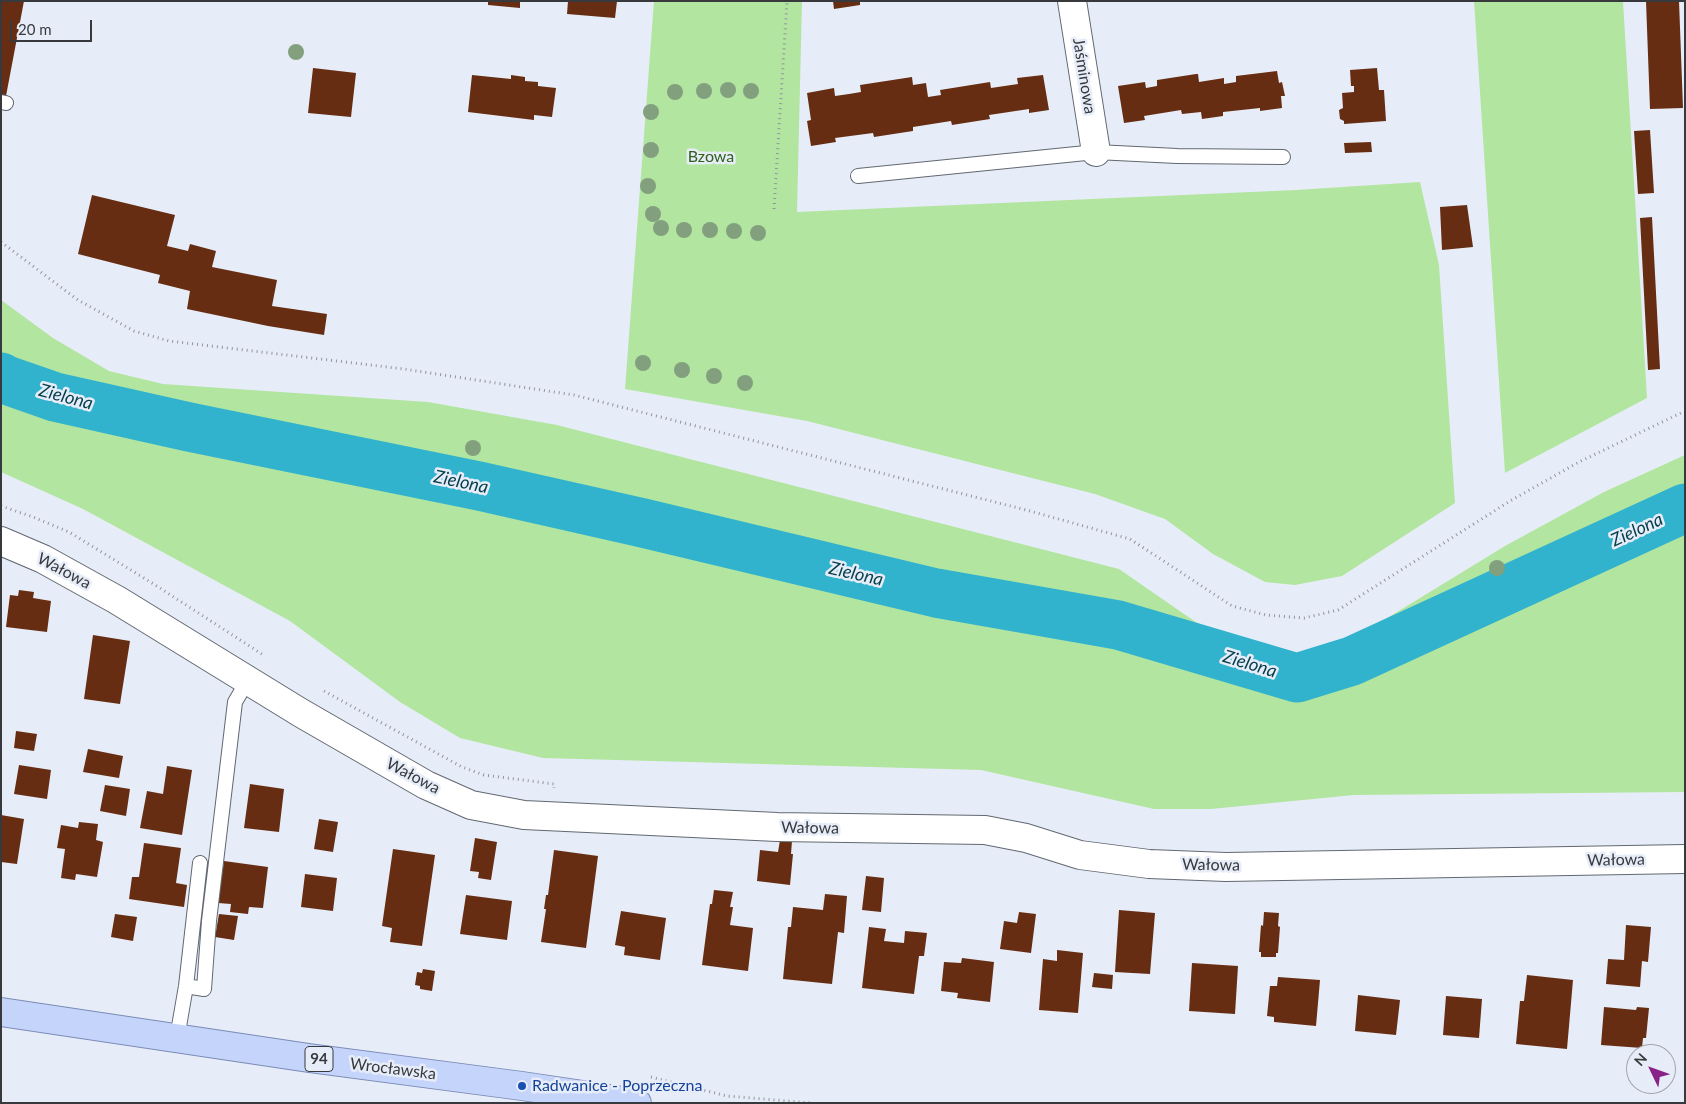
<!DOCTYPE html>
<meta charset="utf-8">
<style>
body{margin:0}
#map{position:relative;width:1686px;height:1104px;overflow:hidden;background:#e7edf8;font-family:Lato,sans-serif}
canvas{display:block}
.frame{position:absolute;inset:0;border:2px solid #37393d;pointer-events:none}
.north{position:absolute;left:1626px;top:1044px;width:50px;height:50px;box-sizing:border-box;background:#e7edf8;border:1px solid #a1a5ad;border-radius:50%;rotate:312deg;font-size:14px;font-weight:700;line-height:20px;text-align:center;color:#37393d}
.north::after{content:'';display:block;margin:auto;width:18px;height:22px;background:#892288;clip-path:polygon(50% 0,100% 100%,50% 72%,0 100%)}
.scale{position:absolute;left:10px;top:20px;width:82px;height:22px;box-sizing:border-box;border:2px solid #37393d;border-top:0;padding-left:6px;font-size:15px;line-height:18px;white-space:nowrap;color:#37393d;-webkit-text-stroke:4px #e7edf8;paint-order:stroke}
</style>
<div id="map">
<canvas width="1686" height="1104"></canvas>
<div class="frame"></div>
<div class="north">N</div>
<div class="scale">20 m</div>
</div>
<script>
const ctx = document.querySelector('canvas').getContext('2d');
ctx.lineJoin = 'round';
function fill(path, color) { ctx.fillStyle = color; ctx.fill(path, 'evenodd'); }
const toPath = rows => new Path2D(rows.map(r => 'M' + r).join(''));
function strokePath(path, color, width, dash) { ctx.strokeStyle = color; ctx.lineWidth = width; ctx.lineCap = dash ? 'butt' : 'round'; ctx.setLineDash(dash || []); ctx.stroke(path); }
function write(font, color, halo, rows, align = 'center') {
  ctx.font = font + ' Lato,sans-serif'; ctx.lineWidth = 5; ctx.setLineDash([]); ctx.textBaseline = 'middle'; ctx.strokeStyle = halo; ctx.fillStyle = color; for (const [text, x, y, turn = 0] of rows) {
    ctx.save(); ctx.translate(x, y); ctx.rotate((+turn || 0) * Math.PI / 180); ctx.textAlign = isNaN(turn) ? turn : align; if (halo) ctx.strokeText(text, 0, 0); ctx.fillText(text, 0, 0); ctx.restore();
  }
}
fill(toPath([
 [654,1,802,1,797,212,1296,190,1420,182,1439,265,1455,503,1342,576,1295,585,1265,582,1213,554,1165,519,1095,494,807,421,625,389],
 [1474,1,1623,1,1647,398,1505,473],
 [1,300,53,338,109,371,163,384,428,402,557,425,1119,569,1213,634,1250,649,1302,656,1348,642,1505,546,1604,492,1685,455,1685,792,1354,795,1211,809,1154,809,981,770,543,758,460,738,400,702,290,621,83,509,1,472]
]), '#b2e5a0');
strokePath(toPath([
 [1,377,6,380,55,397,189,427,479,486,643,523,936,593,1118,625,1297,678,1352,661,1685,508]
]), '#31b3ce', 49);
fill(toPath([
 [1,1,24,1,6,96,1,95],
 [488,1,520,1,520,8,488,5],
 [568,1,617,1,615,18,567,14],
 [833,1,860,1,860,5,834,9],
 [1646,1,1679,1,1683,108,1650,109],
 [313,68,356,73,351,117,308,113],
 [1377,68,1379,90,1384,90,1386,121,1344,124,1344,121,1340,119,1339,110,1343,108,1342,93,1354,92,1354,86,1351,86,1350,70],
 [1277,71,1279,83,1282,82,1285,96,1281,96,1282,108,1260,111,1260,108,1223,112,1223,116,1202,119,1201,112,1182,114,1181,110,1144,116,1145,120,1124,123,1118,86,1145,82,1146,88,1157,86,1157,80,1196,74,1198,74,1199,82,1224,78,1224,84,1236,82,1236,76],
 [472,75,511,79,511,75,525,77,525,81,538,82,538,86,556,88,552,117,534,115,534,120,468,112],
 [1043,75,1049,110,1029,113,1029,109,989,115,990,119,952,125,951,121,913,127,913,131,874,137,873,133,835,138,836,142,811,146,807,121,811,120,807,93,834,88,835,96,849,94,861,92,860,85,912,77,913,85,926,83,928,97,941,95,940,90,990,82,991,88,1018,84,1017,78],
 [1650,130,1654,193,1638,194,1634,131],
 [1371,142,1372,152,1345,153,1344,143],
 [92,195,175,215,167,246,188,251,190,244,216,251,212,267,277,280,272,306,327,314,324,335,268,326,187,309,190,291,158,283,160,275,78,254],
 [1467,205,1473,247,1442,250,1440,207],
 [1652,217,1660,369,1648,370,1640,218],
 [19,590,34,592,33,598,51,601,47,632,6,627,10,595,18,596],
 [93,635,130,641,120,704,84,699],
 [16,731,37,734,34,751,14,748],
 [88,749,123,756,119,778,83,772],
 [19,765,51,770,47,799,14,794],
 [167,766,192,770,182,835,140,828,147,791,163,794],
 [250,784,284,789,279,832,244,828],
 [105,785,130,789,126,816,100,811],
 [1,815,24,819,17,864,1,862],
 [319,819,338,822,333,852,314,849],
 [79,822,98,824,96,840,103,842,97,877,76,874,75,880,61,878,65,849,57,848,61,825,78,828],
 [475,838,497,842,491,880,478,878,479,872,470,871],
 [780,840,792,841,791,854,793,854,790,885,757,881,760,850,778,852],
 [144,843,181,848,176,883,187,885,184,907,129,899,132,877,139,877],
 [393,849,435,855,422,946,390,942,392,928,382,926],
 [554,850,598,856,586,948,541,942,546,909,544,909,546,895,548,895],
 [224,861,268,867,263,908,249,907,248,914,230,912,231,904,218,903],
 [305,874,337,878,333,911,301,907],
 [866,876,884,878,881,912,862,910],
 [714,890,733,892,730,907,733,907,730,925,753,928,748,971,702,965,710,904,712,904],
 [825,894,847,896,844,933,838,932,832,984,783,979,788,927,791,927,793,907,823,910],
 [466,895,512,901,507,940,460,934],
 [1119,910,1155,913,1150,974,1115,972],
 [621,911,666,918,660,960,624,955,625,947,615,945],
 [1019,912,1036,914,1031,953,1000,949,1004,921,1017,923],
 [1264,912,1279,913,1278,926,1280,927,1278,953,1276,953,1276,957,1261,957,1261,952,1259,952,1261,925,1263,926],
 [115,914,137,917,133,941,111,937],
 [219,914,238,916,234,940,215,937],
 [1626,925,1651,927,1648,962,1642,961,1640,987,1606,984,1608,959,1624,960],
 [869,927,886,929,884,941,904,943,905,931,927,933,924,956,919,956,914,994,862,988],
 [1057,950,1083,953,1078,1013,1039,1010,1043,959,1057,961],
 [962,958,994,962,990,1002,957,998,958,993,941,991,944,962,961,963],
 [1192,963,1238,966,1235,1014,1189,1011],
 [423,969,435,971,432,991,420,989,420,986,415,985,417,972,422,973],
 [1094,973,1113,975,1112,989,1092,987],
 [1527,975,1573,980,1567,1049,1516,1044,1520,1001,1524,1001],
 [1278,977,1320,980,1316,1026,1274,1022,1274,1017,1267,1016,1270,986,1277,986],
 [1358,995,1400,1000,1396,1035,1355,1031],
 [1446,996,1482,999,1479,1038,1443,1035],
 [1604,1007,1636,1010,1637,1007,1649,1008,1646,1038,1643,1038,1642,1048,1601,1045]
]), '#662d12');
const service = toPath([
 [1,102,6,103],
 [858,176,1096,152,1177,156,1283,157],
 [186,986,204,989,209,921,235,702,248,680],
 [177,1038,186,986,200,863]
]);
const minor = toPath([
 [1072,1,1096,152],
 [1,541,43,559,117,600,301,713,426,785,471,805,524,815,777,827,985,830,1026,838,1080,855,1149,864,1226,867,1685,859]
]);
const primary = toPath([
 [1,1012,309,1058,522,1086,637,1103]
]);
strokePath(service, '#626871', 16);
strokePath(minor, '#626871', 30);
strokePath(primary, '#7a8bb6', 30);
strokePath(toPath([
 [774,209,787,1],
 [1,242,78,300,134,331,169,341,404,369,574,395,1030,511,1130,539,1232,606,1266,615,1304,618,1338,610,1510,501,1579,462,1685,411],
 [1,506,33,517,69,532,152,583,265,656],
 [324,691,462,767,484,775,554,784,554,788],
 [651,1077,727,1096,812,1103],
 [284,1103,284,1102]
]), '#91959c', 3, [1, 4]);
strokePath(service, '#fff', 14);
strokePath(minor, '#fff', 28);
strokePath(primary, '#c5d4fa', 28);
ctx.fillStyle = '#82a07e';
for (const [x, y] of [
 [296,52],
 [728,90],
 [704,91],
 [751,91],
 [675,92],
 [651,112],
 [651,150],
 [648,186],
 [653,214],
 [661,228],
 [684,230],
 [710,230],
 [734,231],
 [758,233],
 [643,363],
 [682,370],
 [714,376],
 [745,383],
 [473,448],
 [1497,568]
]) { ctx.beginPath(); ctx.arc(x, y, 8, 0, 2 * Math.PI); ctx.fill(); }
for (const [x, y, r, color] of [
 [522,1086,5,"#1a4fb4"]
]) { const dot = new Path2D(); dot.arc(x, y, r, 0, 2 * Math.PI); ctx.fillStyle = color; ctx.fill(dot); strokePath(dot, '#e7edf8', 2); }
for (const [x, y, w] of [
 [319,1059,28]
]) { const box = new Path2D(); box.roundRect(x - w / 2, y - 12.5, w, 25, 4); ctx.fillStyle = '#e7edf8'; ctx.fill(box); strokePath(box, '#37393d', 1); }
write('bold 15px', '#37393d', null, [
 ["94",319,1059]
]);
write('16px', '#37393d', '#e7edf8', [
 ["Jaśminowa",1084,76,81],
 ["Wałowa",64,571,28],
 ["Wałowa",413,776,28],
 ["Wałowa",810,828,1],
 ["Wałowa",1616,860,-1],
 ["Wałowa",1211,865,1],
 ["Wrocławska",393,1069,7]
]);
write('16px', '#30611a', '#e7edf8', [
 ["Bzowa",711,157]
]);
write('16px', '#164399', '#e7edf8', [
 ["Radwanice - Poprzeczna",532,1086]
], 'left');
write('italic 18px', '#043e4a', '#e7edf8', [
 ["Zielona",66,397,15],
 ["Zielona",461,482,12],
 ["Zielona",1637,530,-25],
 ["Zielona",856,574,13],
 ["Zielona",1250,664,17]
]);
</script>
